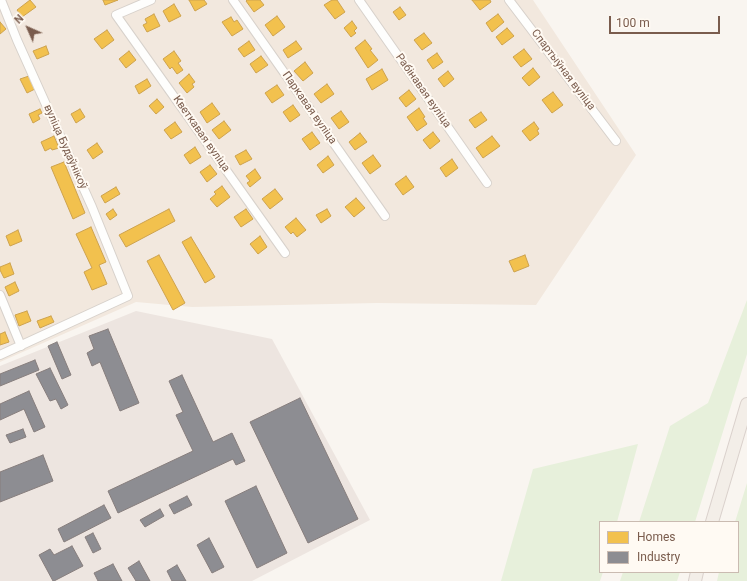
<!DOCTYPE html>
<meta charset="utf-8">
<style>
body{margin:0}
#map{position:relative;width:747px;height:581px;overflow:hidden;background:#f9f5f0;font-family:Roboto,sans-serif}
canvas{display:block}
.legend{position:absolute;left:599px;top:521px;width:140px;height:52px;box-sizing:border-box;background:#fffaf3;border:1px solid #cabbb1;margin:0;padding:5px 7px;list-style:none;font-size:12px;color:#7a5c4d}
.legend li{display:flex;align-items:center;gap:8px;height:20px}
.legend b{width:20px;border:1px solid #cabbb1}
.north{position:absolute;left:8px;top:8px;width:40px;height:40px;-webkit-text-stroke:3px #fffaf3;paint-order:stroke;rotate:315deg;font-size:11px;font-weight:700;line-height:16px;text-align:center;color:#7a5c4d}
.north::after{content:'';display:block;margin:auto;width:14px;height:18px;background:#7a5c4d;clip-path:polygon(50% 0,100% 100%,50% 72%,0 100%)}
.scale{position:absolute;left:609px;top:16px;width:111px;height:18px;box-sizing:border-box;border:2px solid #7a5c4d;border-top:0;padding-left:5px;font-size:12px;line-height:14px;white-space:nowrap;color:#7a5c4d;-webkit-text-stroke:3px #fffaf3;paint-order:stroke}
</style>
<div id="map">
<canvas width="747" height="581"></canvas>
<ul class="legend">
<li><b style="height:11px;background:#f2c14e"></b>Homes</li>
<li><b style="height:11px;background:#8d8d92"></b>Industry</li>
</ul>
<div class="north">N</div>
<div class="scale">100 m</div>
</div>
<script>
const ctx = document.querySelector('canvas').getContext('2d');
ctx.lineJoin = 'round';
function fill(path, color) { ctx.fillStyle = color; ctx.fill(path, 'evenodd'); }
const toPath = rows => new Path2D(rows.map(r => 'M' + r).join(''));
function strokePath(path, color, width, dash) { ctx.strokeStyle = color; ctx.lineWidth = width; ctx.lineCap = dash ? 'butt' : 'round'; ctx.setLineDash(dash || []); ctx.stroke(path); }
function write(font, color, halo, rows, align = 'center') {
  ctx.font = font + ' Roboto,sans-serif'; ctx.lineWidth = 4; ctx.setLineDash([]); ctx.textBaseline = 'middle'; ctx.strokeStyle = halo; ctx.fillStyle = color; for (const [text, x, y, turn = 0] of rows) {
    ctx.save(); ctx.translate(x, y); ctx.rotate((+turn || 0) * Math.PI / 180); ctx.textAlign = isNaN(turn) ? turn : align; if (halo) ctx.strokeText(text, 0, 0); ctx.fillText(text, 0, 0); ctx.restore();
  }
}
fill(toPath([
 [0,0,533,0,636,155,536,305,377,303,192,307,136,302,0,362]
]), '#f2e8de');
fill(toPath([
 [136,311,272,339,370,520,252,581,0,581,0,366]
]), '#ede5e0');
fill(toPath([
 [747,300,747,354,695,522,639,522,670,426,708,403],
 [638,444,617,522,600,522,600,572,603,572,600,581,501,581,533,469],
 [747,483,747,581,717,581,719,572,738,572,738,522,735,522],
 [623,572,680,572,677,581,620,581]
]), '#e7f0db');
const homes = toPath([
 [30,0,36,7,22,17,17,10,30,0],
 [103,0,118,0,105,5,103,0],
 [189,0,204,0,207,4,195,11,189,0],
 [247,0,260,0,264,5,254,12,246,1,247,0],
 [332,0,337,0,345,12,335,19,324,5,332,0],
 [472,0,490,0,491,2,480,10,472,0],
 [174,4,181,16,169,22,163,11,174,4],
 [400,7,406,15,399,20,393,12,400,7],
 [154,14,160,26,147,32,143,25,147,23,145,19,154,14],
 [498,14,504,22,492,32,486,23,498,14],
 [277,16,285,27,273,36,265,25,277,16],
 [231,17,234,22,237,20,243,29,232,36,222,22,231,17],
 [352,21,357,28,354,31,356,33,351,37,344,28,352,21],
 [0,22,6,29,0,34,0,22],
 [507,28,514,36,502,45,496,37,507,28],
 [107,30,114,40,102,49,94,39,107,30],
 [424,33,432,43,422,50,414,40,424,33],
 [365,40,372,49,370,50,378,60,368,68,355,48,365,40],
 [249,41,255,50,244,57,238,49,249,41],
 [296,41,302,49,288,58,283,50,296,41],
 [46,46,49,54,37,59,33,51,46,46],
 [524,49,532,59,521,67,513,57,524,49],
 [129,51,136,60,126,68,119,59,129,51],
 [174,51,181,61,178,63,183,70,177,74,172,67,170,69,163,59,174,51],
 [437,53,443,62,433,69,427,60,437,53],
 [261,56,268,65,256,73,250,64,261,56],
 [305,62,313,73,303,81,294,71,305,62],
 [533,68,540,77,529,86,522,78,533,68],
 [382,69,388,80,372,90,366,79,382,69],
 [448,71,454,79,444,87,438,79,448,71],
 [189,74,195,82,192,84,194,87,187,93,179,83,189,74],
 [29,76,35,89,27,93,20,79,29,76],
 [147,79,151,86,139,94,135,86,147,79],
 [327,84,334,94,321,103,314,94,327,84],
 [277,85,284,95,272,103,265,93,277,85],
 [409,90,416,99,406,107,399,98,409,90],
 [553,92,563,105,552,113,542,100,553,92],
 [157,99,164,107,156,114,149,106,157,99],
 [212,103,220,114,207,123,200,112,212,103],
 [293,105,300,115,290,122,283,112,293,105],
 [419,108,425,117,423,118,427,124,417,131,407,117,419,108],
 [40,109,42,113,38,115,40,119,33,123,29,114,40,109],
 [80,109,85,117,76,123,71,114,80,109],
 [341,111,349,122,339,129,331,118,341,111],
 [481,112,487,120,475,128,469,120,481,112],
 [224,121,231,130,219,139,212,130,224,121],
 [175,122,182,132,171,139,164,130,175,122],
 [534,122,539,129,537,130,539,134,530,141,522,131,534,122],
 [312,132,320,143,310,150,302,139,312,132],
 [433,132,440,141,430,149,423,140,433,132],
 [360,133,367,142,355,150,349,142,360,133],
 [54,136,59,148,52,150,51,148,45,151,41,142,54,136],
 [492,136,500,146,483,158,476,148,492,136],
 [97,143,103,152,93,159,87,150,97,143],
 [195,147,201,157,190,164,184,155,195,147],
 [246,150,252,159,240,165,235,156,246,150],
 [373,155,381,166,370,174,362,163,373,155],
 [328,156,334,165,323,173,317,165,328,156],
 [452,159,458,168,446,177,440,168,452,159],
 [64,162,85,213,73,219,51,167,64,162],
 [210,165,217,174,207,182,200,172,210,165],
 [255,169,261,178,250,187,247,183,250,181,246,176,255,169],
 [406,176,414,187,403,195,395,184,406,176],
 [222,186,230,197,217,207,210,199,216,194,214,192,222,186],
 [116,187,120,194,105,203,101,196,116,187],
 [275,189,283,199,270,209,262,199,275,189],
 [356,198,365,208,354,217,345,207,356,198],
 [113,209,117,215,110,220,106,214,113,209],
 [169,209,175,221,126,247,119,235,169,209],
 [246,209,253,219,241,227,234,217,246,209],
 [327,209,331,216,321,223,316,215,327,209],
 [296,218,306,230,297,237,293,232,291,234,285,227,296,218],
 [91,227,106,262,99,265,107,284,92,290,84,272,92,268,76,234,91,227],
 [18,230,22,241,10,246,6,236,18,230],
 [260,236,267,247,258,254,250,244,260,236],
 [191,237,215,277,205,283,182,242,191,237],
 [159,255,185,303,173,310,147,261,159,255],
 [525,255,529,266,514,272,509,261,525,255],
 [10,263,14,274,4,278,0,270,0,267,10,263],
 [15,282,19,291,9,296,5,287,15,282],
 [27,311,31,321,19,326,15,315,27,311],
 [51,316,54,322,40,328,37,321,51,316],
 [5,332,9,342,0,345,0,334,5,332]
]);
fill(homes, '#f2c14e');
strokePath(homes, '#cea34e', 1);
const industry = toPath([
 [108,329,139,403,120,411,100,362,92,366,87,353,94,349,89,336,108,329],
 [57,342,71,375,62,379,48,346,57,342],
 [35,360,39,370,0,386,0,374,35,360],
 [50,368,68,405,61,409,56,399,50,401,36,374,50,368],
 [182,375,213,442,232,433,245,461,236,465,233,459,118,513,108,491,193,451,176,415,183,412,169,381,182,375],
 [29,391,45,427,34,432,24,409,0,420,0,404,29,391],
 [300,398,358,519,308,543,250,422,300,398],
 [23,429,26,437,10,443,6,435,23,429],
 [43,455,53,481,0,502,0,472,43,455],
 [256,486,287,553,257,568,225,501,256,486],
 [187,496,192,505,174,514,169,505,187,496],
 [104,505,111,518,64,542,58,529,104,505],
 [160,509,164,516,145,527,140,520,160,509],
 [93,533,101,549,93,553,85,537,93,533],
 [209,538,224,567,212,573,197,545,209,538],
 [72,546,83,566,54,581,53,581,39,555,50,549,54,555,72,546],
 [139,561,150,581,136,581,128,568,139,561],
 [113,564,122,581,98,581,94,573,113,564],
 [177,565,186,581,172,581,167,571,177,565]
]);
fill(industry, '#8d8d92');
strokePath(industry, '#877e7d', 1);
const street = toPath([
 [151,0,116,15,285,253],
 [233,0,385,216],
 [359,0,487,183],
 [509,0,616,141],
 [0,295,21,346],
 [0,355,128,296,92,207,17,40,1,0]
]);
const primary = toPath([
 [712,522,747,404],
 [695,581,697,572]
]);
strokePath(street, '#d7d1cb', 10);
strokePath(primary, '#dad1cc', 14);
strokePath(street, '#fefefd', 8);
strokePath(primary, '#f3eee8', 12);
write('11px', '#7a5c4d', '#fffaf3', [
 ["Спартыўная вуліца",563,70,53],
 ["Рабінавая вуліца",423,91,55],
 ["Паркавая вуліца",309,108,55],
 ["Кветкавая вуліца",201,134,55],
 ["вуліца Будаўнікоў",65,147,66]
]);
</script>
